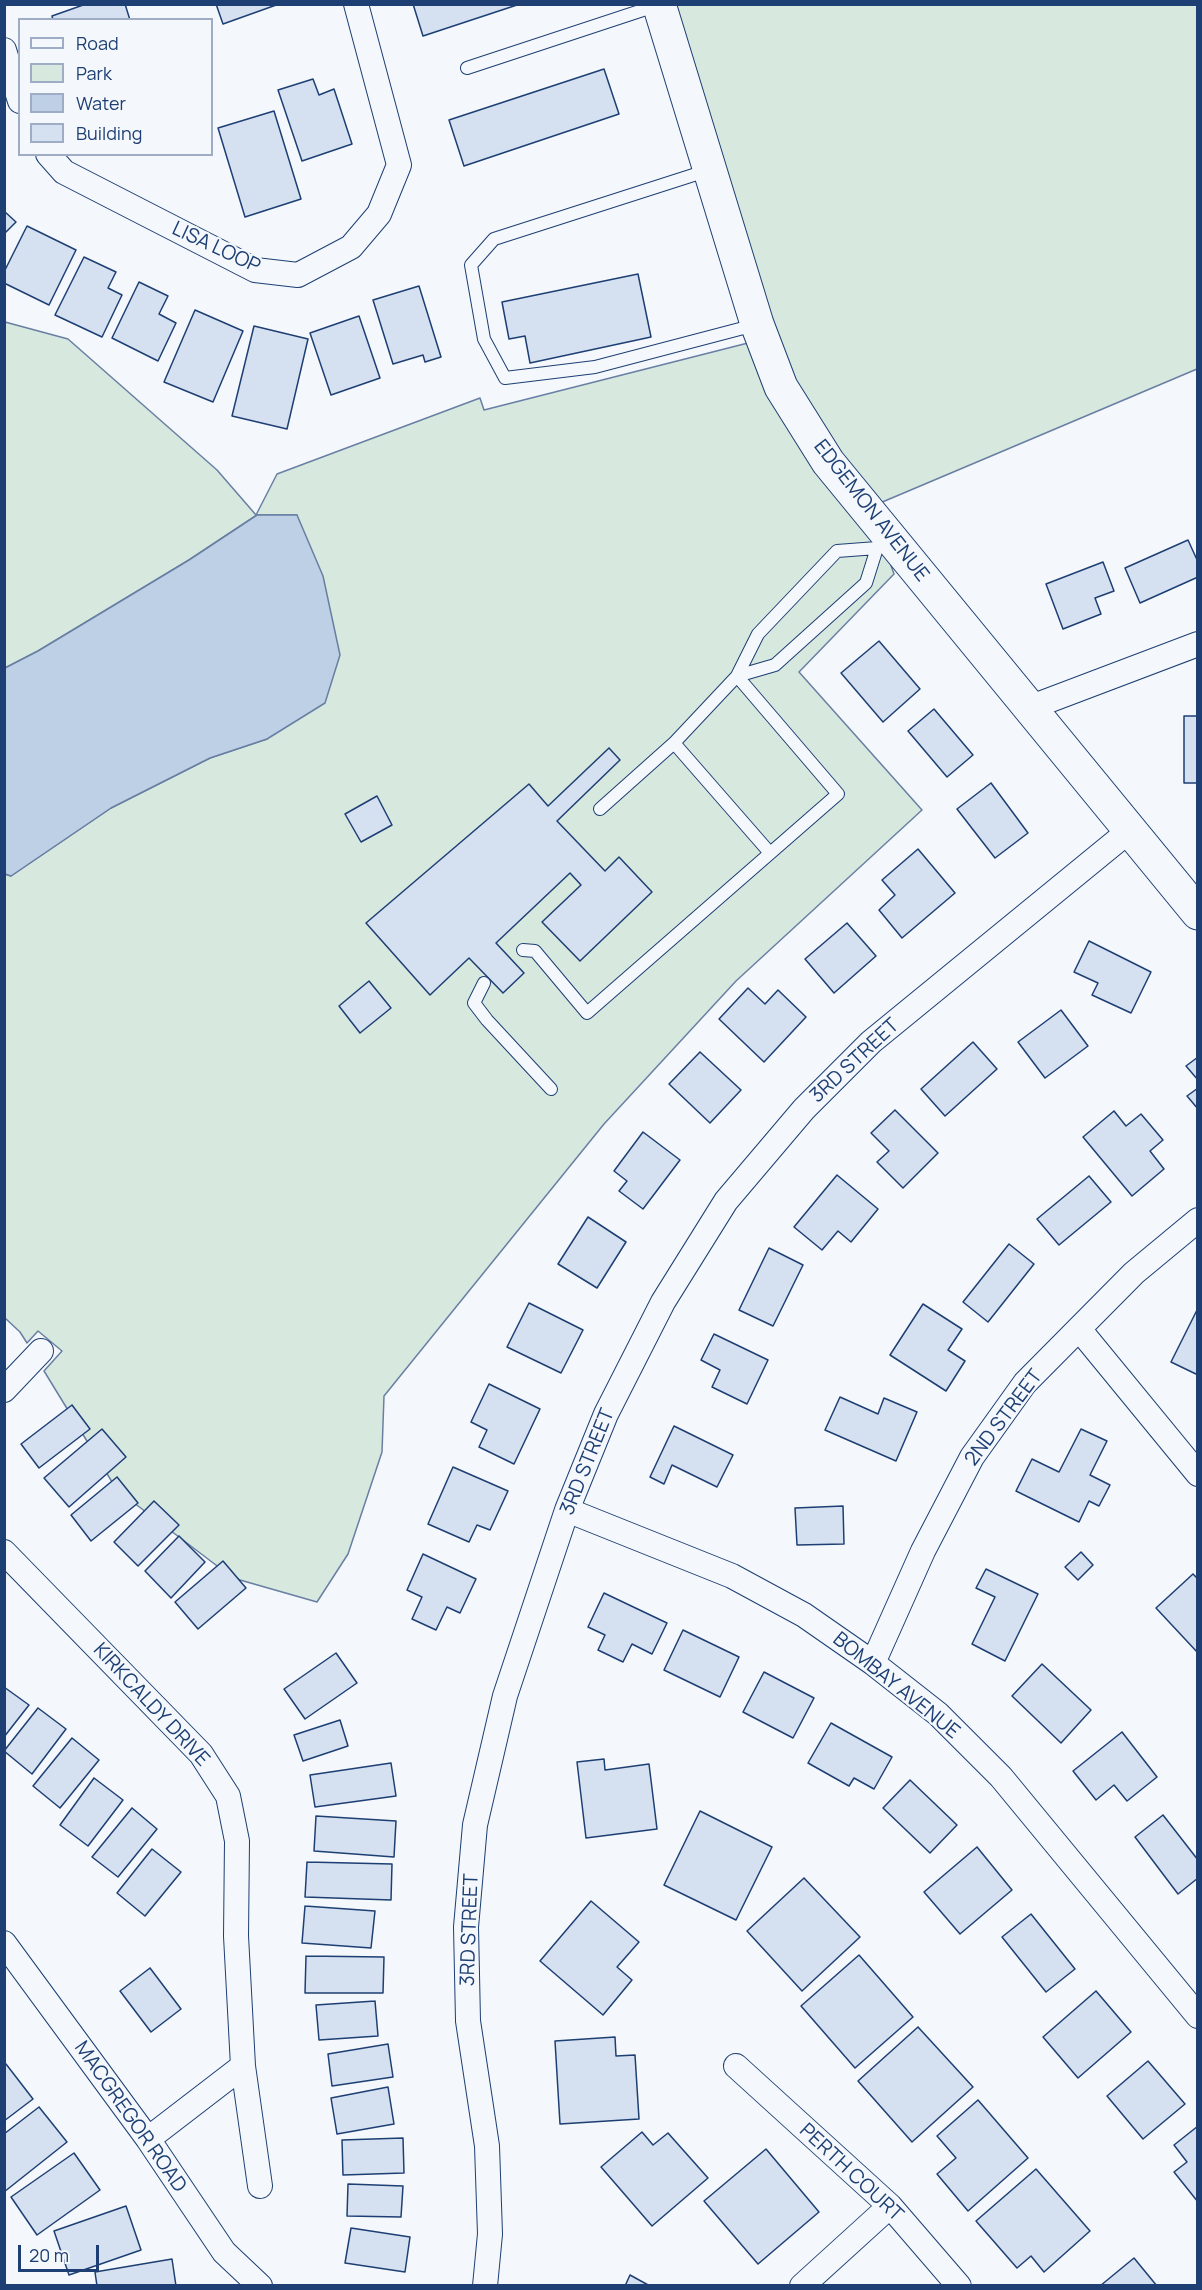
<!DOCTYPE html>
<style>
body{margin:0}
#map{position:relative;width:1202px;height:2290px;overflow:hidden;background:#f4f7fb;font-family:Manrope,sans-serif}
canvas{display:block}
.frame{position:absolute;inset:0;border:6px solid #1d3f73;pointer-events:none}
.legend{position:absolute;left:18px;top:18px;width:195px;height:138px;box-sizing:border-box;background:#f4f7fb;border:2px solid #9eadc5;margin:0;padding:8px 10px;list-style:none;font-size:18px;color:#1d3f73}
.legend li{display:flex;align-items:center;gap:12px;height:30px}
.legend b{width:30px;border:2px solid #9eadc5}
.scale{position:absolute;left:18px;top:2245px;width:81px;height:27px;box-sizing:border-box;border:3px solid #1d3f73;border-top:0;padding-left:8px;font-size:18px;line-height:21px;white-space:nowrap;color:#1d3f73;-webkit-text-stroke:4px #f4f7fb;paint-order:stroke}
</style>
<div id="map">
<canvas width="1202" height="2290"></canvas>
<div class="frame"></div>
<ul class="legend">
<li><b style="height:8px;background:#f4f7fb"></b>Road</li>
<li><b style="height:16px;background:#d7e8df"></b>Park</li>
<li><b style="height:16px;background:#bed0e5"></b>Water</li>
<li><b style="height:16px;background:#d5e0f0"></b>Building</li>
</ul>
<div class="scale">20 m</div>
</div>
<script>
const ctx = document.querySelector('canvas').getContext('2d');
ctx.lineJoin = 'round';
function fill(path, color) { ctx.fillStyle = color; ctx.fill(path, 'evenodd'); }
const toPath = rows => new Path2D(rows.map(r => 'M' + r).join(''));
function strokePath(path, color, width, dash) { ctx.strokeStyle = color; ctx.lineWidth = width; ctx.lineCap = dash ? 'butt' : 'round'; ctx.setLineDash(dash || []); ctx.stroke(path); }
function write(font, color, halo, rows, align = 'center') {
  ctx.font = font + ' Manrope,sans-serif'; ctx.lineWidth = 4.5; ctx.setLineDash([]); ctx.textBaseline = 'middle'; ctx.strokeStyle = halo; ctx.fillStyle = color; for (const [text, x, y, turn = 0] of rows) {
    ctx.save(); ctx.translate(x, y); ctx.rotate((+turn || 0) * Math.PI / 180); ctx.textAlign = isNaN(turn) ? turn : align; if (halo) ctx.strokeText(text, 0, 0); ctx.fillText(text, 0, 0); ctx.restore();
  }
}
const green = toPath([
 [675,5,1197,5,1197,369,880,503,841,455,795,381,771,321,675,5],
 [5,322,68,339,217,470,256,515,277,474,480,398,484,410,748,343,888,557,894,574,799,672,922,810,736,981,604,1124,384,1396,382,1452,348,1554,317,1602,233,1578,117,1490,44,1371,62,1351,38,1331,27,1343,20,1332,5,1318,5,874,11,876,111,808,210,758,267,739,297,515,257,515,189,560,38,651,5,668,5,322]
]);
fill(green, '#d7e8df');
strokePath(green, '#687fa3', 1.5);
const water = toPath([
 [257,515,297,515,323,576,340,655,325,703,267,739,210,758,111,808,11,876,5,874,5,668,38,651,189,560,257,515]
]);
fill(water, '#bed0e5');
strokePath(water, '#687fa3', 1.5);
const building = toPath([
 [86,4,125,4,130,20,53,20,52,16,86,4],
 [216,4,279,4,223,24,216,4],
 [413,4,520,4,423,36,413,4],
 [604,69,619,114,464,166,449,120,604,69],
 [313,79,319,95,334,89,352,144,302,161,278,90,313,79],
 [274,111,301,199,245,217,218,128,274,111],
 [4,211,16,222,4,234,4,211],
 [27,226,76,250,49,305,4,283,4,272,27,226],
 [84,257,116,272,108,288,122,295,102,337,55,315,84,257],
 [638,274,651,337,530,363,525,336,509,339,502,302,638,274],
 [139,282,168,296,159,314,176,323,158,361,112,338,139,282],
 [419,286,441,357,425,362,423,355,393,364,373,300,419,286],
 [195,310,243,331,213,402,164,382,195,310],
 [359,316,380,378,331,395,310,333,359,316],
 [254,326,308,339,287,429,232,416,254,326],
 [1188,540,1198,562,1198,577,1140,603,1125,568,1188,540],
 [1103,562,1114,591,1095,598,1101,614,1063,629,1046,584,1103,562],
 [879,641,920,689,883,722,841,673,879,641],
 [934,709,973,755,947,777,908,731,934,709],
 [1184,716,1198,716,1198,783,1184,783,1184,716],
 [609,748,620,760,557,821,605,871,619,857,652,892,580,961,542,922,581,885,570,873,496,943,524,973,503,993,469,958,430,995,366,923,529,784,548,806,609,748],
 [991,783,1028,833,995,858,957,809,991,783],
 [377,796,392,825,361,842,345,814,377,796],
 [918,849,955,893,902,938,879,910,895,895,882,880,918,849],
 [847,923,876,956,834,993,805,959,847,923],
 [1089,941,1151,972,1131,1013,1092,995,1098,983,1074,972,1089,941],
 [369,981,391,1008,360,1033,339,1006,369,981],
 [748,988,765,1004,778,990,806,1017,764,1062,719,1019,748,988],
 [1061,1010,1088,1046,1045,1078,1018,1042,1061,1010],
 [973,1042,997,1069,945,1116,921,1089,973,1042],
 [700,1052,741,1090,710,1123,669,1084,700,1052],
 [1198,1057,1198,1080,1186,1066,1198,1057],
 [1198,1088,1198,1109,1187,1096,1198,1088],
 [895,1110,938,1153,903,1188,877,1162,889,1151,871,1133,895,1110],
 [1114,1111,1126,1126,1141,1114,1163,1140,1150,1151,1164,1169,1132,1196,1083,1137,1114,1111],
 [643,1132,680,1160,643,1209,619,1191,627,1181,614,1171,643,1132],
 [837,1175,878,1209,851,1242,838,1231,822,1250,794,1227,837,1175],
 [1089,1176,1111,1202,1059,1245,1037,1219,1089,1176],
 [588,1217,626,1242,597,1288,558,1264,588,1217],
 [1009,1244,1034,1264,988,1322,963,1302,1009,1244],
 [769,1248,803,1265,773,1326,739,1310,769,1248],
 [529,1303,583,1330,561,1373,507,1347,529,1303],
 [923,1304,962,1329,948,1350,965,1361,946,1391,890,1355,923,1304],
 [1198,1308,1198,1375,1171,1362,1198,1308],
 [714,1334,768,1360,747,1404,712,1387,720,1370,701,1360,714,1334],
 [489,1384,540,1409,514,1464,479,1447,487,1430,471,1422,489,1384],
 [840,1397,878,1414,884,1398,917,1412,896,1461,825,1430,840,1397],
 [72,1405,90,1429,39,1468,21,1444,72,1405],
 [674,1426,733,1455,717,1487,672,1465,664,1484,650,1477,674,1426],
 [102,1429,126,1457,69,1507,44,1478,102,1429],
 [1081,1429,1107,1441,1090,1475,1110,1485,1099,1506,1089,1501,1079,1522,1016,1491,1032,1459,1059,1472,1081,1429],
 [453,1467,508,1491,490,1530,477,1525,469,1542,428,1524,453,1467],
 [117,1477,138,1503,91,1541,71,1515,117,1477],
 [154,1501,179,1525,138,1566,114,1542,154,1501],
 [843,1506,844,1544,797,1545,795,1508,843,1506],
 [179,1536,205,1562,171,1598,145,1571,179,1536],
 [1081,1552,1093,1565,1078,1580,1065,1567,1081,1552],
 [423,1554,476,1579,460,1613,447,1607,436,1630,412,1619,422,1597,407,1590,423,1554],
 [223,1561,246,1588,198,1629,175,1602,223,1561],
 [986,1569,1038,1594,1005,1661,972,1644,995,1597,976,1588,986,1569],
 [1193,1574,1198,1579,1198,1653,1156,1608,1193,1574],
 [604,1593,667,1623,652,1654,632,1644,623,1662,598,1650,605,1635,588,1627,604,1593],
 [683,1630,739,1657,720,1697,664,1670,683,1630],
 [336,1653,357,1683,305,1719,284,1689,336,1653],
 [1042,1664,1091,1710,1061,1743,1012,1696,1042,1664],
 [764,1672,814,1698,793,1738,743,1712,764,1672],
 [4,1687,29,1705,4,1737,4,1687],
 [38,1708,66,1729,32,1774,4,1751,38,1708],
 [340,1720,348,1746,303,1761,294,1735,340,1720],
 [831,1723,892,1757,874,1789,854,1778,849,1786,808,1763,831,1723],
 [1122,1732,1157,1777,1127,1801,1114,1785,1096,1800,1073,1771,1122,1732],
 [72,1738,99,1760,60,1808,33,1786,72,1738],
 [604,1759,605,1770,649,1764,657,1829,586,1838,577,1762,604,1759],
 [391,1763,396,1796,315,1807,310,1775,391,1763],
 [94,1778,123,1800,88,1846,60,1825,94,1778],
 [910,1780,957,1825,930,1853,883,1808,910,1780],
 [132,1808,157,1829,118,1877,92,1857,132,1808],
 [700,1811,772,1847,736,1920,664,1885,700,1811],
 [1163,1815,1198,1860,1198,1878,1178,1894,1135,1837,1163,1815],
 [316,1816,396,1821,394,1857,314,1851,316,1816],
 [977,1847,1012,1890,960,1934,924,1892,977,1847],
 [152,1849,181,1872,145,1916,117,1893,152,1849],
 [307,1862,392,1864,391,1900,305,1897,307,1862],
 [804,1878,860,1937,802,1991,747,1931,804,1878],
 [591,1901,639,1942,617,1967,632,1980,603,2015,540,1961,591,1901],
 [305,1906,375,1911,371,1948,302,1943,305,1906],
 [1031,1914,1075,1969,1046,1992,1002,1937,1031,1914],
 [859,1955,913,2017,855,2068,801,2006,859,1955],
 [306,1956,384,1957,383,1993,305,1993,306,1956],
 [150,1968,181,2009,151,2032,120,1991,150,1968],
 [1096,1991,1131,2032,1078,2078,1043,2037,1096,1991],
 [375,2001,378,2036,319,2040,316,2005,375,2001],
 [918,2027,973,2087,912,2142,858,2081,918,2027],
 [615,2037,616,2056,635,2055,639,2119,560,2124,555,2041,615,2037],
 [388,2044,393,2077,332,2086,328,2054,388,2044],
 [1148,2061,1185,2104,1143,2139,1107,2096,1148,2061],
 [6,2064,33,2099,4,2121,4,2065,6,2064],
 [388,2087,394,2124,337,2134,331,2098,388,2087],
 [978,2100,1028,2158,968,2211,937,2174,956,2158,937,2136,978,2100],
 [39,2107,67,2142,4,2192,4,2134,39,2107],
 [1198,2126,1198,2202,1174,2172,1187,2162,1174,2145,1198,2126],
 [642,2132,653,2145,668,2133,708,2178,652,2226,601,2167,642,2132],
 [403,2138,404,2173,343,2175,342,2140,403,2138],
 [766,2149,819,2212,758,2264,704,2201,766,2149],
 [74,2153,100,2190,37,2235,11,2197,74,2153],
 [1036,2169,1090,2231,1044,2272,1031,2256,1017,2268,976,2221,1036,2169],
 [348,2184,403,2186,401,2217,347,2216,348,2184],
 [126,2206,141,2250,69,2275,54,2231,126,2206],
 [351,2228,410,2237,405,2272,345,2263,351,2228],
 [1134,2258,1157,2286,1100,2286,1134,2258],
 [172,2259,176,2286,97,2286,95,2272,172,2259],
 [630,2275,650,2286,625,2286,630,2275]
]);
fill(building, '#d5e0f0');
strokePath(building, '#1d3f73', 1.5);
const lane = toPath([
 [467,68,658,5],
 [709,170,494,239,471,265,484,339,505,378,595,367,755,325],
 [877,548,837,551,758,634,737,676,775,665,866,583,877,548,889,538],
 [674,743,770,853],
 [523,950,535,951,587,1013,838,794,737,676,674,743,600,809],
 [484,983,474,1003,487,1020,551,1089]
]);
const street = toPath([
 [4,50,20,101],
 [48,154,64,172,255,270,298,275,351,247,379,214,399,165,356,4],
 [1029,708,1198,644],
 [1079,1329,1198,1474],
 [4,1390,41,1351],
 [567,1510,732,1576,804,1615,873,1663,938,1714,1001,1777,1198,2016],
 [4,1552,201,1754,228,1796,237,1841,236,1936,243,2066,260,2186],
 [873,1663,923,1551,972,1457,1025,1383,1134,1273,1198,1220],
 [4,1943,148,2139,224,2252,260,2286],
 [736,2066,890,2206,959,2286],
 [148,2139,243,2066],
 [485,2286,490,2234,487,2146,468,2021,466,1927,475,1825,505,1696,567,1510,606,1414,663,1302,726,1201,804,1109,871,1042,1129,831],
 [802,2286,890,2206]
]);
const secondary = toPath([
 [659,4,757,324,781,387,828,462,1198,913]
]);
strokePath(lane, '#1d3f73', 14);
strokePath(street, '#1d3f73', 26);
strokePath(secondary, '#1d3f73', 35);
strokePath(lane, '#f4f7fb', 12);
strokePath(street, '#f4f7fb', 24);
strokePath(secondary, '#f4f7fb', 33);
write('20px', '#1d3f73', '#f4f7fb', [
 ["LISA LOOP",216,248,25],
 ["EDGEMON AVENUE",871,511,52],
 ["3RD STREET",855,1061,-43],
 ["2ND STREET",1004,1418,-53],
 ["3RD STREET",588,1462,-68],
 ["BOMBAY AVENUE",896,1686,39],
 ["KIRKCALDY DRIVE",151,1705,47],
 ["3RD STREET",470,1930,-88],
 ["MACGREGOR ROAD",130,2117,55],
 ["PERTH COURT",851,2173,43]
]);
</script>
